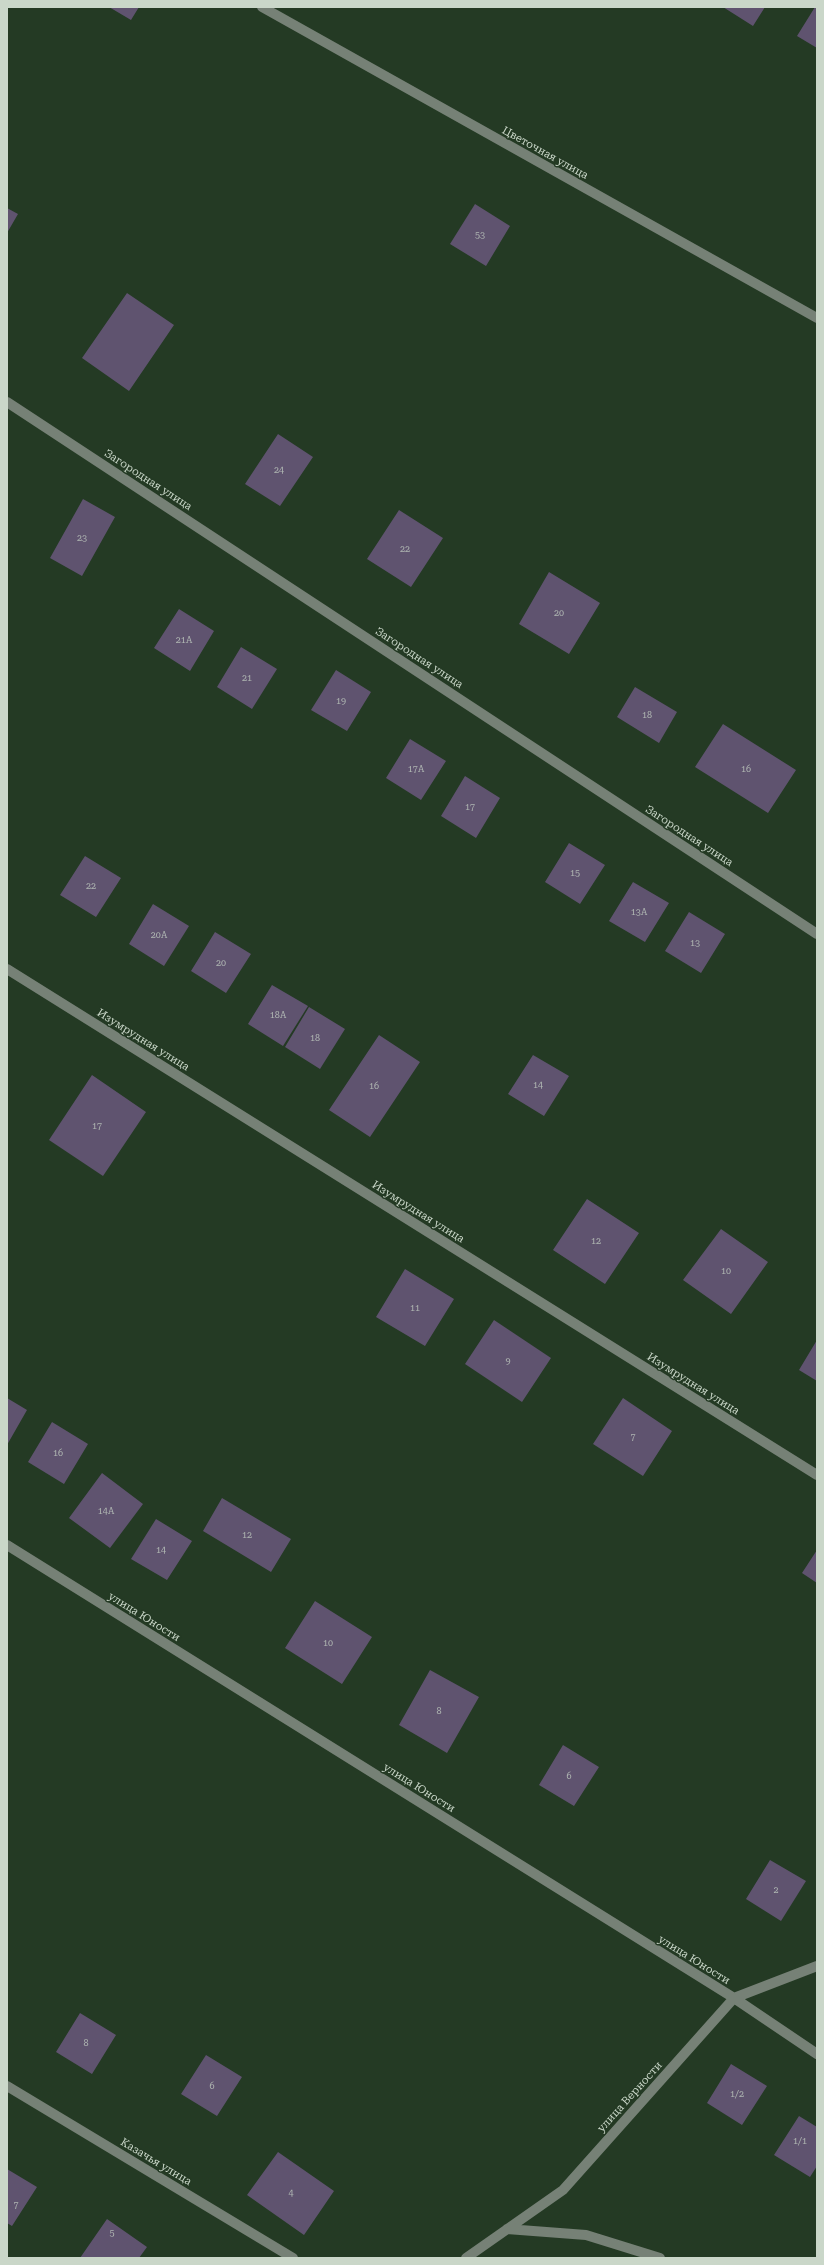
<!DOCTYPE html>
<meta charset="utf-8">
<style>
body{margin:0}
#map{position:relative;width:824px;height:2265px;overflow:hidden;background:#243a24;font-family:"Roboto Serif",serif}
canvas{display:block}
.frame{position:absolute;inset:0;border:8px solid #cad7c9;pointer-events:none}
</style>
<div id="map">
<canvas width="824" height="2265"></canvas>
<div class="frame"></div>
</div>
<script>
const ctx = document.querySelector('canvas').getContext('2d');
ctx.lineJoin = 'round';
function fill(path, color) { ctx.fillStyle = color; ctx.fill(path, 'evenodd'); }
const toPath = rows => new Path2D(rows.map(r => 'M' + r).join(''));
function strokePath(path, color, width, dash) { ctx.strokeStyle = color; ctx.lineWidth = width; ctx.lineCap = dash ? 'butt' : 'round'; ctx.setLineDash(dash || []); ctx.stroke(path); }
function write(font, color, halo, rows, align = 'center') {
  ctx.font = font + ' "Roboto Serif",serif'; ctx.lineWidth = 3; ctx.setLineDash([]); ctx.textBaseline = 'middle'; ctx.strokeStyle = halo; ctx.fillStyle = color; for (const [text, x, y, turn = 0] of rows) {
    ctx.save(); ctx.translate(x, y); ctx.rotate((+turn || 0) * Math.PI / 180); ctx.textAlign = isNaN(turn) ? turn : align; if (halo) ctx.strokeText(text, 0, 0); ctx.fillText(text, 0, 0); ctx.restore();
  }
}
fill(toPath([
 [109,7,139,7,131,20],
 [723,7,765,7,753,26],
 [815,7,817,7,817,48,797,36],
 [475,204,510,226,486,266,450,244],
 [7,208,18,214,7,233],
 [127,293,174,325,129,391,82,358],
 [278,434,313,457,280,506,245,484],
 [83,499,115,517,82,576,50,558],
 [399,510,443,538,411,587,367,559],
 [549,572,600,603,569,654,519,624],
 [179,609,214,631,190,671,154,648],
 [241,647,277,669,252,709,217,687],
 [336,670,371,692,347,731,311,710],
 [635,687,677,712,659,743,617,717],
 [723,724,796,770,768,813,695,767],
 [410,739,446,761,421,800,386,778],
 [465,776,500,798,476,838,441,816],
 [569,843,605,865,580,904,545,882],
 [85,856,121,878,96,917,60,895],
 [633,882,669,903,645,942,609,921],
 [153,904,189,926,164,966,129,944],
 [689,912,725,934,701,973,665,951],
 [215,932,251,954,226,993,191,971],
 [272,985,308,1006,283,1046,248,1024],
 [309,1007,345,1029,320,1069,285,1047],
 [379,1035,420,1062,370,1137,329,1110],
 [533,1055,569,1076,544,1116,508,1094],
 [92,1075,146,1112,103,1176,49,1140],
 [587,1199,639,1233,605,1284,553,1250],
 [721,1229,768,1262,731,1314,683,1280],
 [405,1269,454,1299,425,1346,376,1317],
 [494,1320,551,1358,522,1402,465,1364],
 [817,1340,817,1381,799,1370],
 [7,1398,27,1410,7,1445],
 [623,1398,672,1431,643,1476,593,1444],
 [52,1422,88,1444,64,1484,28,1462],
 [102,1473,143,1504,110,1548,69,1518],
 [222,1498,291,1539,271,1572,203,1531],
 [156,1519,192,1541,167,1580,131,1559],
 [817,1550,817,1583,802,1573],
 [315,1601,372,1637,342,1684,285,1648],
 [430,1670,479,1697,447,1753,399,1725],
 [563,1745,599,1767,574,1806,539,1785],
 [770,1860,806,1881,781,1921,746,1899],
 [80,2013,116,2035,92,2074,56,2052],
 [206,2055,242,2077,217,2116,181,2094],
 [731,2064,767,2086,742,2125,707,2103],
 [799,2116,817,2127,817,2166,810,2177,774,2155],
 [278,2152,334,2191,304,2235,247,2195],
 [7,2169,37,2187,12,2226,7,2223],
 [107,2219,147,2247,139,2258,80,2258]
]), '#5f536f');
strokePath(toPath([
 [262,7,817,318],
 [7,402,817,934],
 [7,969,817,1475],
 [7,1545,734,1998,817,2054],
 [7,2086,293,2258],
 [507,2229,586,2235,660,2258],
 [466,2258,563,2190,734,1998,817,1966]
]), '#768176', 10);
write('9px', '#afb6b2', null, [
 ["53",480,235],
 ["24",279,470],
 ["23",82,538],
 ["22",405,549],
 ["20",559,613],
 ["21А",184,640],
 ["21",247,678],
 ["19",341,701],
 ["18",647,715],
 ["17А",416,769],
 ["16",746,769],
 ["17",470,807],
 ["15",575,873],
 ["22",91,886],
 ["13А",639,912],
 ["20А",159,935],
 ["13",695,943],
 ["20",221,963],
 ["18А",278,1015],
 ["18",315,1038],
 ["14",538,1085],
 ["16",374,1086],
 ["17",97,1126],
 ["12",596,1241],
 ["10",726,1271],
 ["11",415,1308],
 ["9",508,1361],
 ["7",633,1437],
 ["16",58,1453],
 ["14А",106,1511],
 ["12",247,1535],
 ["14",161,1550],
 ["10",328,1643],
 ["8",439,1711],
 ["6",569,1776],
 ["2",776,1890],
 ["8",86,2043],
 ["6",212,2086],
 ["1/2",737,2094],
 ["1/1",800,2141],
 ["4",291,2193],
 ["7",16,2205],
 ["5",112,2233]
]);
write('11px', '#cad7c9', '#243a24', [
 ["Цветочная улица",545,153,29],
 ["Загородная улица",148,480,33],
 ["Загородная улица",419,658,33],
 ["Загородная улица",689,836,33],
 ["Изумрудная улица",143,1040,32],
 ["Изумрудная улица",418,1212,32],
 ["Изумрудная улица",693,1384,32],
 ["улица Юности",144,1617,32],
 ["улица Юности",419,1788,32],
 ["улица Юности",694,1960,32],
 ["улица Верности",630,2097,-48],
 ["Казачья улица",156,2162,31]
]);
</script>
